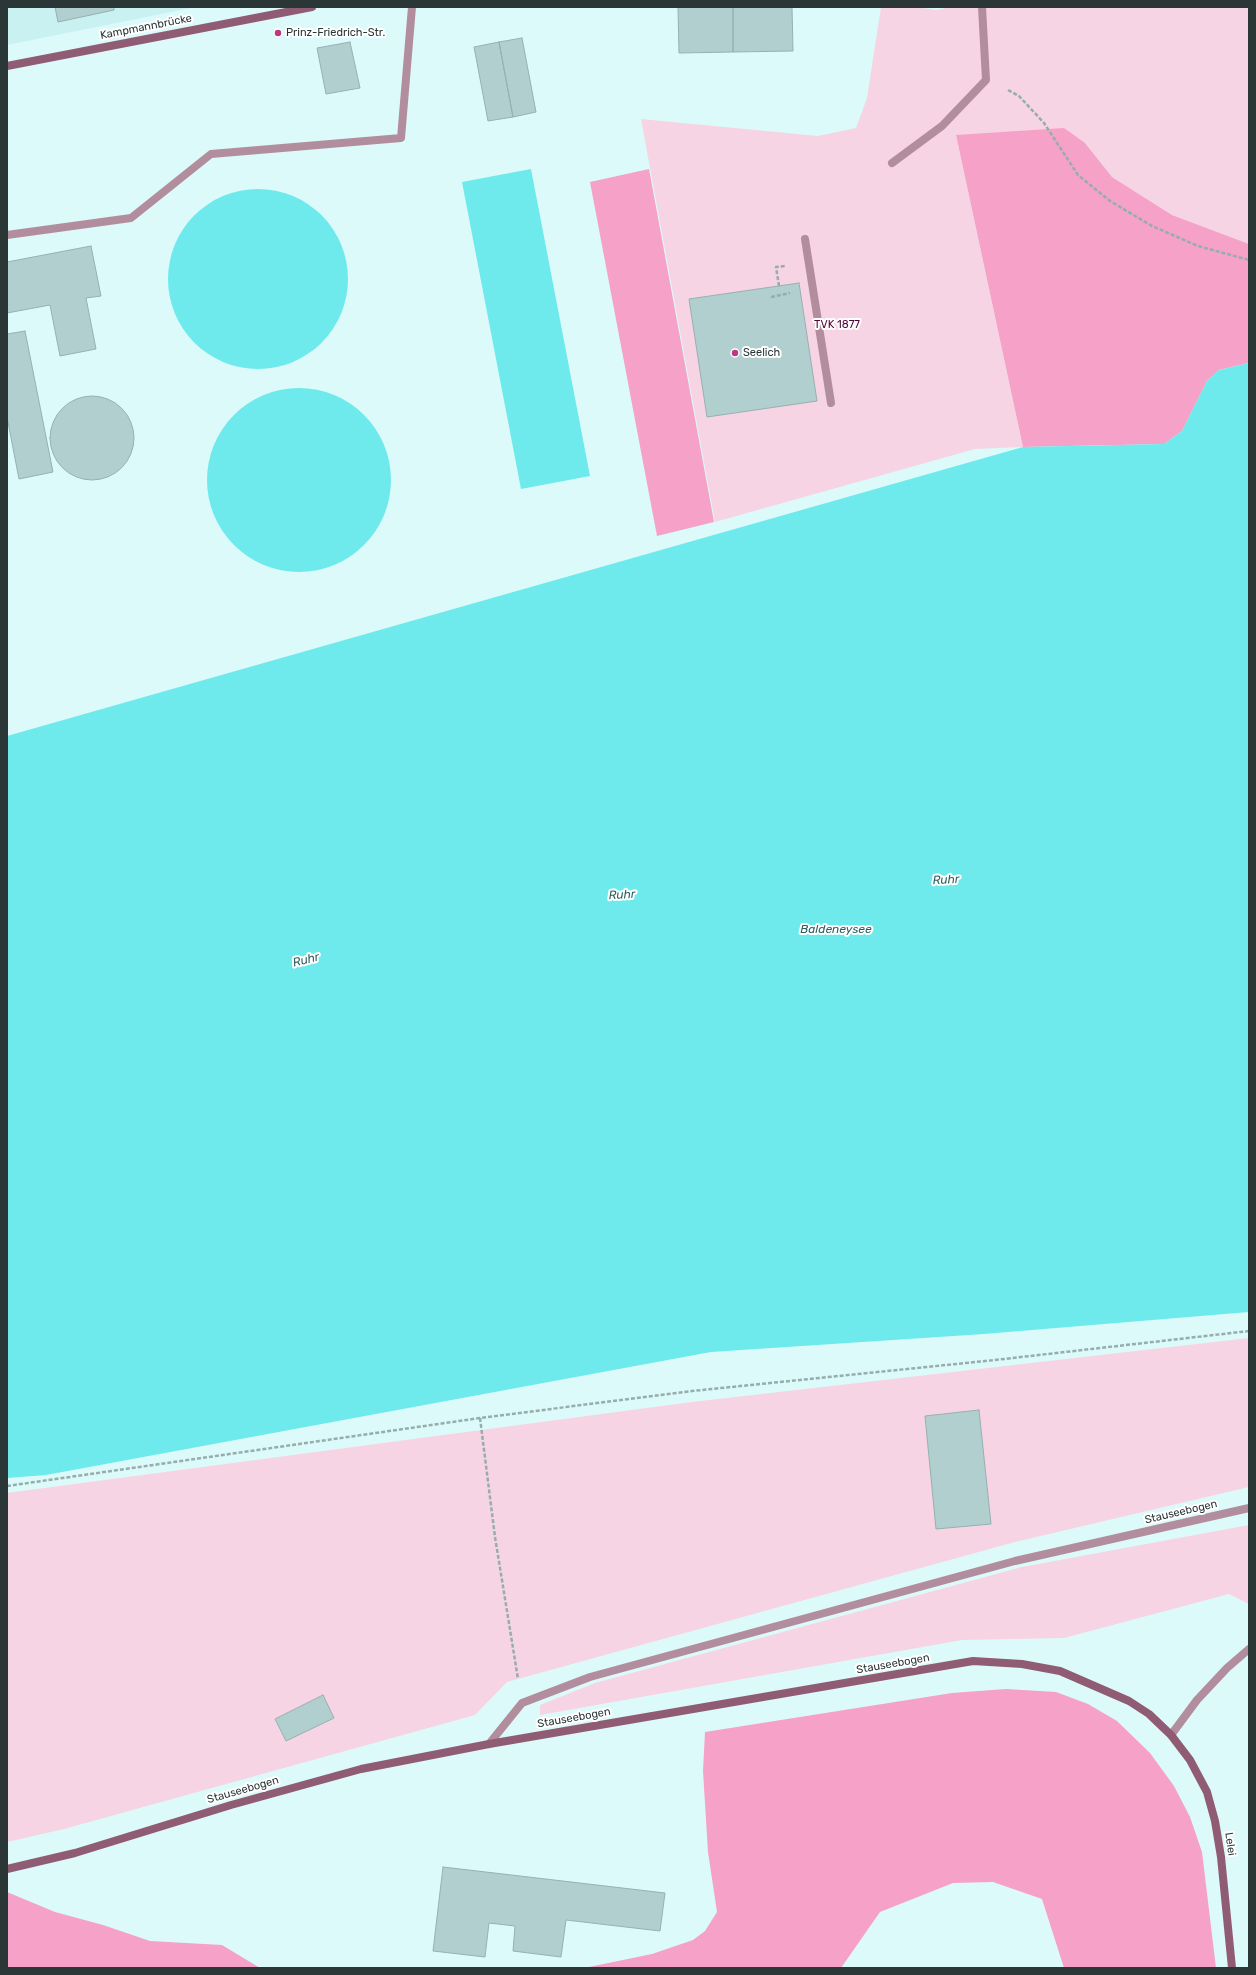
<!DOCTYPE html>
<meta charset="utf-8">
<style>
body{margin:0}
#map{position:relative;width:1256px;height:1975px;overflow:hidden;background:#dcfafa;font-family:Rubik,sans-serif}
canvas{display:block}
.frame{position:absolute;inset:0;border:8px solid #2b3737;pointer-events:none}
</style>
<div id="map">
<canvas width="1256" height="1975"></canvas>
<div class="frame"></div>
</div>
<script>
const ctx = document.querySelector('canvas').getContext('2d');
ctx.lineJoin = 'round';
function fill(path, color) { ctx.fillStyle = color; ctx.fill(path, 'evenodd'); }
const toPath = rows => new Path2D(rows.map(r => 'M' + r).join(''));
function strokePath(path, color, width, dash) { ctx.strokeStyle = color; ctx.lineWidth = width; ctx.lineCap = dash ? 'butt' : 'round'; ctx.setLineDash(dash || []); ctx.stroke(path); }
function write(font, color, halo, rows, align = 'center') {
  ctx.font = font + ' Rubik,sans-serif'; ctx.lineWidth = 4; ctx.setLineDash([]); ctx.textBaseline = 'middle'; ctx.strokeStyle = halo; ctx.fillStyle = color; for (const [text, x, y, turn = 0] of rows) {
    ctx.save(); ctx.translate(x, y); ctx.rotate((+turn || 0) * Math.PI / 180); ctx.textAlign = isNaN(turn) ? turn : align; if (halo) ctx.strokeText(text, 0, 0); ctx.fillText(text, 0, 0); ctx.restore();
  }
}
fill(toPath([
 [7,7,196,7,7,45]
]), '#c9f1f1');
fill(toPath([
 [881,7,916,7,936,10,951,7,1249,7,1249,244,1172,215,1112,177,1085,143,956,135,1023,447,975,449,715,522,641,119,818,136,856,128,867,98],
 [1249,1338,1249,1487,1015,1542,507,1682,475,1715,64,1829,7,1842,7,1493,692,1402],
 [1249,1525,1249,1604,1229,1594,1064,1638,962,1640,540,1715,540,1705,595,1683,1022,1567]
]), '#f7d4e3');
fill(toPath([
 [1064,128,1085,143,1112,177,1172,215,1249,244,1249,363,1219,370,1207,381,1182,431,1164,444,1023,447,956,135],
 [649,169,714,522,657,536,590,182],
 [1006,1689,1056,1692,1088,1704,1117,1721,1150,1753,1174,1786,1190,1817,1202,1852,1216,1968,1064,1968,1042,1899,993,1882,953,1883,880,1912,841,1968,584,1968,652,1954,693,1940,705,1931,717,1912,708,1852,703,1771,705,1732,952,1693],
 [7,1892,55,1912,103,1925,150,1941,222,1945,260,1968,7,1968]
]), '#f5a1c8');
fill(toPath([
 [531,169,590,476,521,489,462,182],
 '168 279a90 90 0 1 1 180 0a90 90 0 1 1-180 0Z',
 [1249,363,1249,1312,984,1334,711,1352,46,1475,7,1478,7,736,1023,447,1164,444,1182,431,1207,381,1219,370],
 '207 480a92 92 0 1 1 184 0a92 92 0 1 1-184 0Z'
]), '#6eeaed');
const building = toPath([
 [55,7,114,7,114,10,58,22,55,7],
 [678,7,733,7,733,52,679,53,678,7],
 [733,7,792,7,793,51,733,52,733,7],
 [522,38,536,112,513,117,499,42,522,38],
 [350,42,360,88,326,94,317,48,350,42],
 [499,42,513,117,488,121,474,47,499,42],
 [91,246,101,296,86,298,96,349,60,356,50,305,7,313,7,262,91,246],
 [799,283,817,401,707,417,689,299,799,283],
 [25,331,53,472,19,479,7,417,7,334,25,331],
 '50 438a42 42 0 1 1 84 0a42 42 0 1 1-84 0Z',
 [979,1410,991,1524,936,1529,925,1416,979,1410],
 [323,1695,334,1718,286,1741,275,1719,323,1695],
 [443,1867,665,1893,660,1931,566,1920,561,1957,513,1951,515,1926,489,1923,485,1957,433,1951,443,1867]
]);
fill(building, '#b2cfcf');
strokePath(building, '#95b1b2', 1);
strokePath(toPath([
 [1008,90,1019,96,1044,123,1078,175,1110,201,1152,226,1198,246,1249,260],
 [779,286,776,267,785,266],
 [771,297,790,293],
 [480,1418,495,1537,518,1679],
 [7,1486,480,1418,692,1391,995,1360,1249,1331]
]), '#97adad', 2.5, [4, 2]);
strokePath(toPath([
 [892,163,942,126,986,80,982,7],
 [7,235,131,218,211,154,401,138,412,7],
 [805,239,831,403],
 [1171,1735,1197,1700,1227,1668,1249,1649],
 [489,1744,522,1703,590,1677,1015,1561,1249,1508]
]), '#b28d9d', 8);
strokePath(toPath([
 [7,66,312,7],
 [7,1869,75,1853,231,1805,361,1769,489,1744,973,1661,1022,1664,1060,1671,1129,1701,1149,1714,1171,1735,1190,1760,1207,1792,1215,1821,1221,1857,1232,1968]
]), '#905c74', 8);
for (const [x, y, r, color] of [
 [278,33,4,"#bc3981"],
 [735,353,4,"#bc3981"]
]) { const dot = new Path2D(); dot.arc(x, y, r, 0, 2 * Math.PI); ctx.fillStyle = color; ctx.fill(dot); strokePath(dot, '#fff', 1.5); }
write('11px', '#2b3737', '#fff', [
 ["Kampmannbrücke",146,27,-11],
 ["Stauseebogen",1181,1512,-13],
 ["Stauseebogen",893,1664,-10],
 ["Stauseebogen",574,1718,-10],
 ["Stauseebogen",243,1790,-16],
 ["Lelei",1230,1844,82]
]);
write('11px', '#2b3737', '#fff', [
 ["Prinz-Friedrich-Str.",286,33],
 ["Seelich",743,353]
], 'left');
write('11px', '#500532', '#fff', [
 ["TVK 1877",837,325]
]);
write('italic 12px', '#2a5f60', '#fff', [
 ["Ruhr",946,880,-3],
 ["Ruhr",622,895,-3],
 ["Baldeneysee",836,930],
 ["Ruhr",306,960,-14]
]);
</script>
